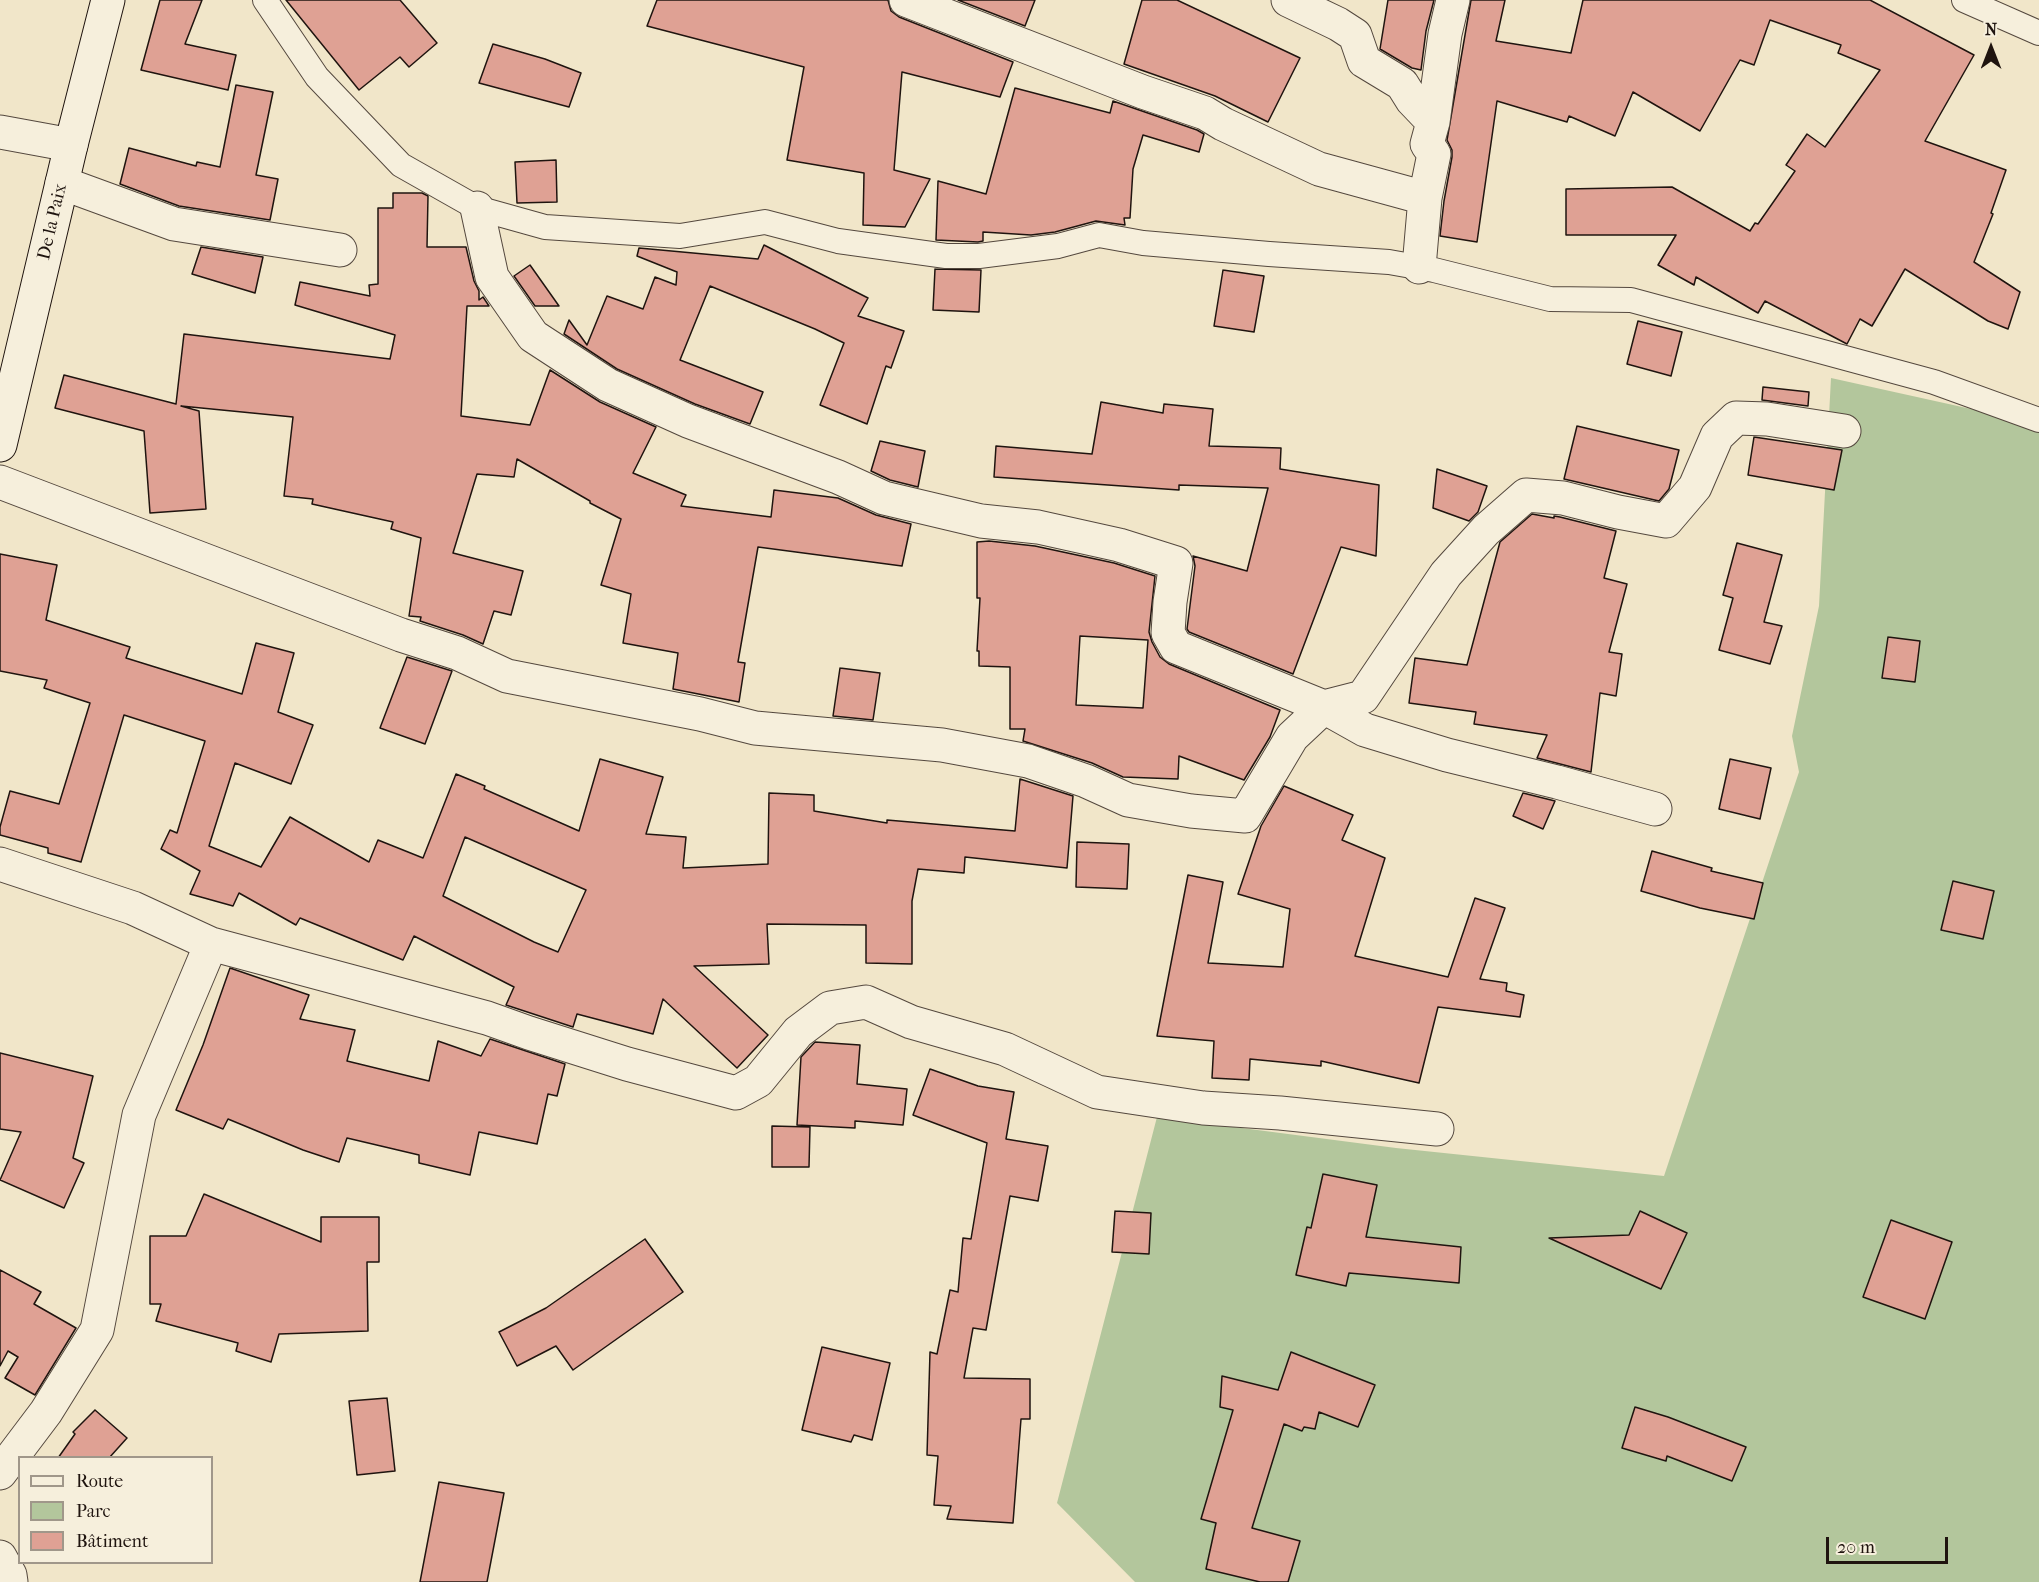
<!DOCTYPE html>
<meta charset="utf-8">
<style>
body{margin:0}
#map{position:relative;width:2039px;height:1582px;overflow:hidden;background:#f1e6c9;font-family:"IM FELL French Canon",serif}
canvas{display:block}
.legend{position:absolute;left:18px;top:1456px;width:195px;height:108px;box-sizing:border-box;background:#f6efdc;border:2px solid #a0978a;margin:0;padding:8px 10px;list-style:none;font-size:18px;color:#1f140f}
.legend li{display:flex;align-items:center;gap:12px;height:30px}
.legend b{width:30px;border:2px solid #a0978a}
.north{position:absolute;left:1961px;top:18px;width:60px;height:60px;-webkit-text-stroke:4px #f6efdc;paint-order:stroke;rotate:0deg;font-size:16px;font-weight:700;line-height:24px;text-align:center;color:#1f140f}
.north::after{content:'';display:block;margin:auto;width:21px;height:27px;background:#1f140f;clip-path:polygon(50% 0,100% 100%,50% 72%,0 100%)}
.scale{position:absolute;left:1826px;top:1537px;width:122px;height:27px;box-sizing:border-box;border:3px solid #1f140f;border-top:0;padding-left:8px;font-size:18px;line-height:21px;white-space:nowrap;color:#1f140f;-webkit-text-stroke:4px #f6efdc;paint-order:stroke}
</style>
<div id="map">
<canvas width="2039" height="1582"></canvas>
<ul class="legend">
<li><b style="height:8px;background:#f6efdc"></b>Route</li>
<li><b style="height:16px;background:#b3c69c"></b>Parc</li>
<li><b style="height:16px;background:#dfa194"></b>Bâtiment</li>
</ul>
<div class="north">N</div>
<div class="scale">20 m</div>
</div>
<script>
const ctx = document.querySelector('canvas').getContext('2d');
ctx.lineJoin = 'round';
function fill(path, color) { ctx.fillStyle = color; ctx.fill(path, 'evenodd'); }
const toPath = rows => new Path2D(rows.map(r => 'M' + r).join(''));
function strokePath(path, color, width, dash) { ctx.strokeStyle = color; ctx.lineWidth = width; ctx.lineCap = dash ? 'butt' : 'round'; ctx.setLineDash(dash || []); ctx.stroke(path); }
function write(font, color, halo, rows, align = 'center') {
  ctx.font = font + ' "IM FELL French Canon",serif'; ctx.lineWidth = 6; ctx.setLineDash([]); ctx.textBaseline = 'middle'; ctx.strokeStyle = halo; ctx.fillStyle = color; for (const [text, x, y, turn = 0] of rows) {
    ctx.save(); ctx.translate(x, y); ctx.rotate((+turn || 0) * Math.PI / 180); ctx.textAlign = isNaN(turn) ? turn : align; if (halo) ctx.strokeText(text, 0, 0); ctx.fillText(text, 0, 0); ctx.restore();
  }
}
fill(toPath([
 [1831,378,2039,424,2039,1582,1135,1582,1057,1503,1157,1117,1396,1148,1664,1176,1799,772,1792,736,1819,606]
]), '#b3c69c');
const building = toPath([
 [160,0,202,0,185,44,236,55,228,90,141,70,160,0],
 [286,0,400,0,437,43,409,67,400,57,359,90,286,0],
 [657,0,888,0,891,11,899,17,1013,62,1000,97,902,72,894,170,930,179,905,227,863,225,864,173,787,160,804,67,647,26,657,0],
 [958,0,1035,0,1025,26,958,0],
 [1142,0,1177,0,1300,58,1268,122,1215,96,1124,64,1142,0],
 [1388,0,1434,0,1426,31,1421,70,1412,68,1380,49,1388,0],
 [1471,0,1505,0,1496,41,1571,53,1583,0,1870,0,1974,55,1925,141,2006,170,1991,213,1993,214,1974,262,2020,292,2008,329,1988,321,1905,269,1872,326,1860,319,1847,344,1765,301,1758,313,1696,277,1694,285,1658,265,1676,235,1566,235,1566,189,1672,187,1750,231,1755,223,1758,224,1795,171,1786,165,1807,134,1825,147,1880,70,1838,53,1841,45,1770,20,1754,65,1740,60,1700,131,1633,92,1615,136,1569,116,1567,122,1497,101,1477,242,1440,236,1444,201,1452,157,1452,150,1447,140,1471,0],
 [493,44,545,59,581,73,569,107,479,83,493,44],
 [236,85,273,92,256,175,278,179,270,220,179,206,120,184,129,148,196,166,197,162,220,167,236,85],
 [1015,88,1110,113,1113,101,1197,130,1204,134,1199,152,1143,135,1133,169,1130,218,1124,218,1125,225,1096,221,1055,232,1031,235,983,232,983,241,978,242,936,240,938,181,986,194,1015,88],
 [556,160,557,202,517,203,515,162,556,160],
 [393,193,422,193,428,196,427,247,466,247,474,281,479,291,479,300,483,297,489,306,467,306,461,416,530,425,550,370,600,402,656,427,633,473,686,495,681,506,771,517,774,490,838,498,876,515,911,524,902,566,758,547,738,662,745,663,739,702,673,689,678,653,623,643,631,594,601,585,621,519,590,503,590,501,517,459,514,477,477,474,453,553,523,571,511,615,494,611,483,644,463,635,420,621,421,617,409,616,421,538,391,529,393,522,312,504,313,499,284,496,293,417,181,406,199,411,206,509,150,513,144,431,55,408,64,375,176,404,184,334,390,359,395,335,295,305,300,282,370,296,369,285,378,284,378,208,393,208,393,193],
 [764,245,868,298,858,316,904,331,891,368,886,366,867,424,820,405,844,343,815,329,710,286,680,360,763,392,750,424,695,404,617,369,564,334,569,320,587,345,607,296,643,309,655,277,676,285,677,272,637,256,639,248,758,259,764,245],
 [201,247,263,257,255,293,192,274,201,247],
 [530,265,559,306,535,306,514,276,530,265],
 [935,269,981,270,979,312,933,310,935,269],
 [1223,270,1264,276,1254,332,1214,326,1223,270],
 [1638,321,1682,332,1671,376,1627,364,1638,321],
 [1763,387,1809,392,1808,406,1762,400,1763,387],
 [1101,402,1163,413,1164,404,1213,409,1209,446,1281,448,1280,469,1379,485,1376,556,1341,547,1293,674,1189,632,1187,629,1195,566,1193,556,1247,571,1268,488,1179,485,1179,490,994,477,996,446,1092,454,1101,402],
 [1577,426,1679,450,1669,489,1659,501,1564,479,1577,426],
 [1754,437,1842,450,1834,490,1748,475,1754,437],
 [880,441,925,451,918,487,890,480,871,471,880,441],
 [1437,469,1487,486,1478,512,1469,521,1433,508,1437,469],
 [1532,514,1554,518,1554,516,1560,517,1616,531,1604,578,1627,584,1609,652,1622,654,1616,696,1600,693,1591,772,1537,758,1547,735,1474,724,1476,712,1409,703,1415,658,1467,665,1500,542,1532,514],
 [989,541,1035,546,1114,563,1155,576,1149,632,1152,642,1160,657,1169,664,1280,710,1270,737,1244,780,1179,756,1178,779,1123,777,1092,763,1023,741,1025,729,1010,729,1010,667,979,666,979,651,977,651,980,598,977,598,977,542,989,541],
 [1080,636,1148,640,1143,708,1076,705,1080,636],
 [1737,543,1782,555,1764,622,1782,626,1770,664,1719,650,1733,598,1723,595,1737,543],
 [0,554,57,565,46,620,130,647,126,658,242,694,256,643,294,653,278,712,313,725,291,784,235,763,209,846,261,867,290,817,369,862,378,840,423,858,456,774,485,786,484,789,579,831,600,759,663,777,646,834,686,837,683,868,768,864,769,793,814,795,814,811,887,823,887,820,1015,831,1020,779,1073,796,1067,868,965,857,964,873,918,869,912,901,912,964,866,963,866,925,767,924,769,964,694,966,768,1035,737,1068,663,999,653,1034,577,1014,573,1027,506,1005,514,987,414,936,403,960,300,918,296,925,239,893,233,906,190,894,200,871,161,849,170,830,177,833,205,741,124,715,81,862,48,853,48,848,0,835,0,827,10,791,59,804,90,703,44,688,47,680,0,671,0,554],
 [465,837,586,890,558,952,534,942,443,896,465,837],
 [1888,637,1920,641,1915,682,1882,678,1888,637],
 [407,657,452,671,425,744,380,728,407,657],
 [840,668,880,673,873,720,833,716,840,668],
 [1730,759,1771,768,1760,819,1719,809,1730,759],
 [1284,786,1353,815,1342,840,1385,858,1355,956,1448,977,1475,898,1505,908,1480,979,1507,983,1506,991,1524,995,1520,1017,1438,1007,1419,1083,1321,1061,1321,1066,1250,1059,1249,1080,1212,1078,1214,1041,1157,1036,1188,875,1223,882,1208,963,1283,967,1290,909,1238,894,1261,826,1284,786],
 [1523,793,1555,801,1543,829,1513,816,1523,793],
 [1077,842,1129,844,1127,889,1076,887,1077,842],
 [1652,851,1712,868,1711,871,1763,883,1754,919,1700,908,1641,891,1652,851],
 [1953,881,1994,891,1983,939,1941,930,1953,881],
 [230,968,309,995,300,1019,355,1030,347,1061,429,1081,438,1041,481,1056,490,1039,565,1064,557,1096,548,1094,537,1144,479,1132,470,1175,419,1163,419,1155,347,1138,339,1162,303,1150,228,1119,223,1129,176,1110,203,1045,230,968],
 [815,1042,860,1045,857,1084,907,1089,903,1125,855,1121,855,1128,797,1125,801,1057,815,1042],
 [0,1053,93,1076,73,1158,84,1163,64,1208,0,1180,21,1132,0,1129,0,1053],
 [930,1069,978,1086,1014,1092,1006,1139,1048,1146,1038,1201,1010,1196,986,1330,973,1328,964,1378,1030,1379,1030,1419,1021,1419,1013,1523,947,1519,951,1506,934,1505,938,1456,927,1455,930,1352,937,1354,950,1290,958,1292,963,1238,971,1239,987,1143,913,1115,930,1069],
 [772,1126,810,1127,809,1167,772,1167,772,1126],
 [1323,1174,1377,1185,1366,1237,1461,1247,1459,1283,1349,1273,1346,1286,1296,1275,1307,1227,1311,1228,1323,1174],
 [204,1194,321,1242,321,1217,379,1217,379,1262,367,1262,368,1331,279,1334,271,1362,236,1351,238,1343,156,1321,161,1304,150,1304,150,1236,186,1236,204,1194],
 [1115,1211,1151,1213,1149,1254,1112,1252,1115,1211],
 [1640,1211,1687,1233,1661,1289,1549,1238,1629,1235,1640,1211],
 [1891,1220,1952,1242,1925,1319,1863,1297,1891,1220],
 [645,1239,683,1292,573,1370,556,1346,517,1366,499,1332,546,1308,645,1239],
 [0,1270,41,1292,34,1304,76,1328,35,1395,5,1378,18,1357,8,1351,0,1366,0,1270],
 [822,1347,890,1363,872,1440,854,1435,851,1442,802,1430,822,1347],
 [1291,1352,1375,1385,1358,1427,1319,1412,1315,1429,1304,1427,1302,1431,1284,1424,1252,1528,1300,1541,1288,1582,1260,1582,1206,1569,1216,1523,1201,1519,1233,1410,1220,1407,1222,1376,1278,1390,1291,1352],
 [387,1398,395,1471,357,1475,349,1401,387,1398],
 [1635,1407,1668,1417,1746,1447,1732,1481,1667,1456,1666,1461,1622,1448,1635,1407],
 [95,1410,127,1438,109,1458,58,1458,75,1434,73,1432,95,1410],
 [439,1482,504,1493,487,1582,420,1582,439,1482]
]);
fill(building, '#dfa194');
strokePath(building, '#1f140f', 1.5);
const lane = toPath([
 [265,0,317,77,401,165,477,208,545,227,680,236,765,222,838,241,946,256,979,256,1058,246,1099,235,1143,243,1269,254,1389,262,1434,270,1550,299,1631,300,1934,382,2039,420],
 [1964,0,2039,33]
]);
const street = toPath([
 [906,0,1143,92,1205,113,1223,124,1319,169,1425,198],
 [1288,0,1338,24,1355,35,1364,61,1402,84,1412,100,1433,122],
 [0,132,71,145],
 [62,183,174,224,340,250],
 [477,208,492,277,533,336,608,385,688,421,838,477,884,498,981,521,1038,527,1119,545,1176,563,1170,602,1168,633,1176,647,1324,707,1365,730,1447,755,1557,782,1655,809],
 [1419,267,1425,198,1434,154,1427,144,1433,122,1445,34,1453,0],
 [0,482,401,635,457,653,507,676,700,714,755,728,942,745,1028,761,1086,781,1128,800,1191,811,1245,816,1292,737,1324,707,1363,697,1446,574,1486,530,1526,495,1563,498,1618,512,1666,521,1695,487,1717,436,1736,418,1767,419,1844,431],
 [0,864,133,908,211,944,487,1018,529,1033,627,1064,736,1093,758,1081,798,1032,830,1008,866,1002,911,1022,1005,1049,1097,1092,1203,1108,1280,1113,1437,1129],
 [0,1473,46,1412,97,1330,139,1115,211,944],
 [0,1557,10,1575,11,1582]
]);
const secondary = toPath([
 [0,445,71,145,108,0]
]);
strokePath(lane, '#54483e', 26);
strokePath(street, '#54483e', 35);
strokePath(secondary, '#1f140f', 35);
strokePath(lane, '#f6efdc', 24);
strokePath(street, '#f6efdc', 33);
strokePath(secondary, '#f6efdc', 33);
write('18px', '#1f140f', '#f6efdc', [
 ["De la Paix",53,222,-77]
]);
</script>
